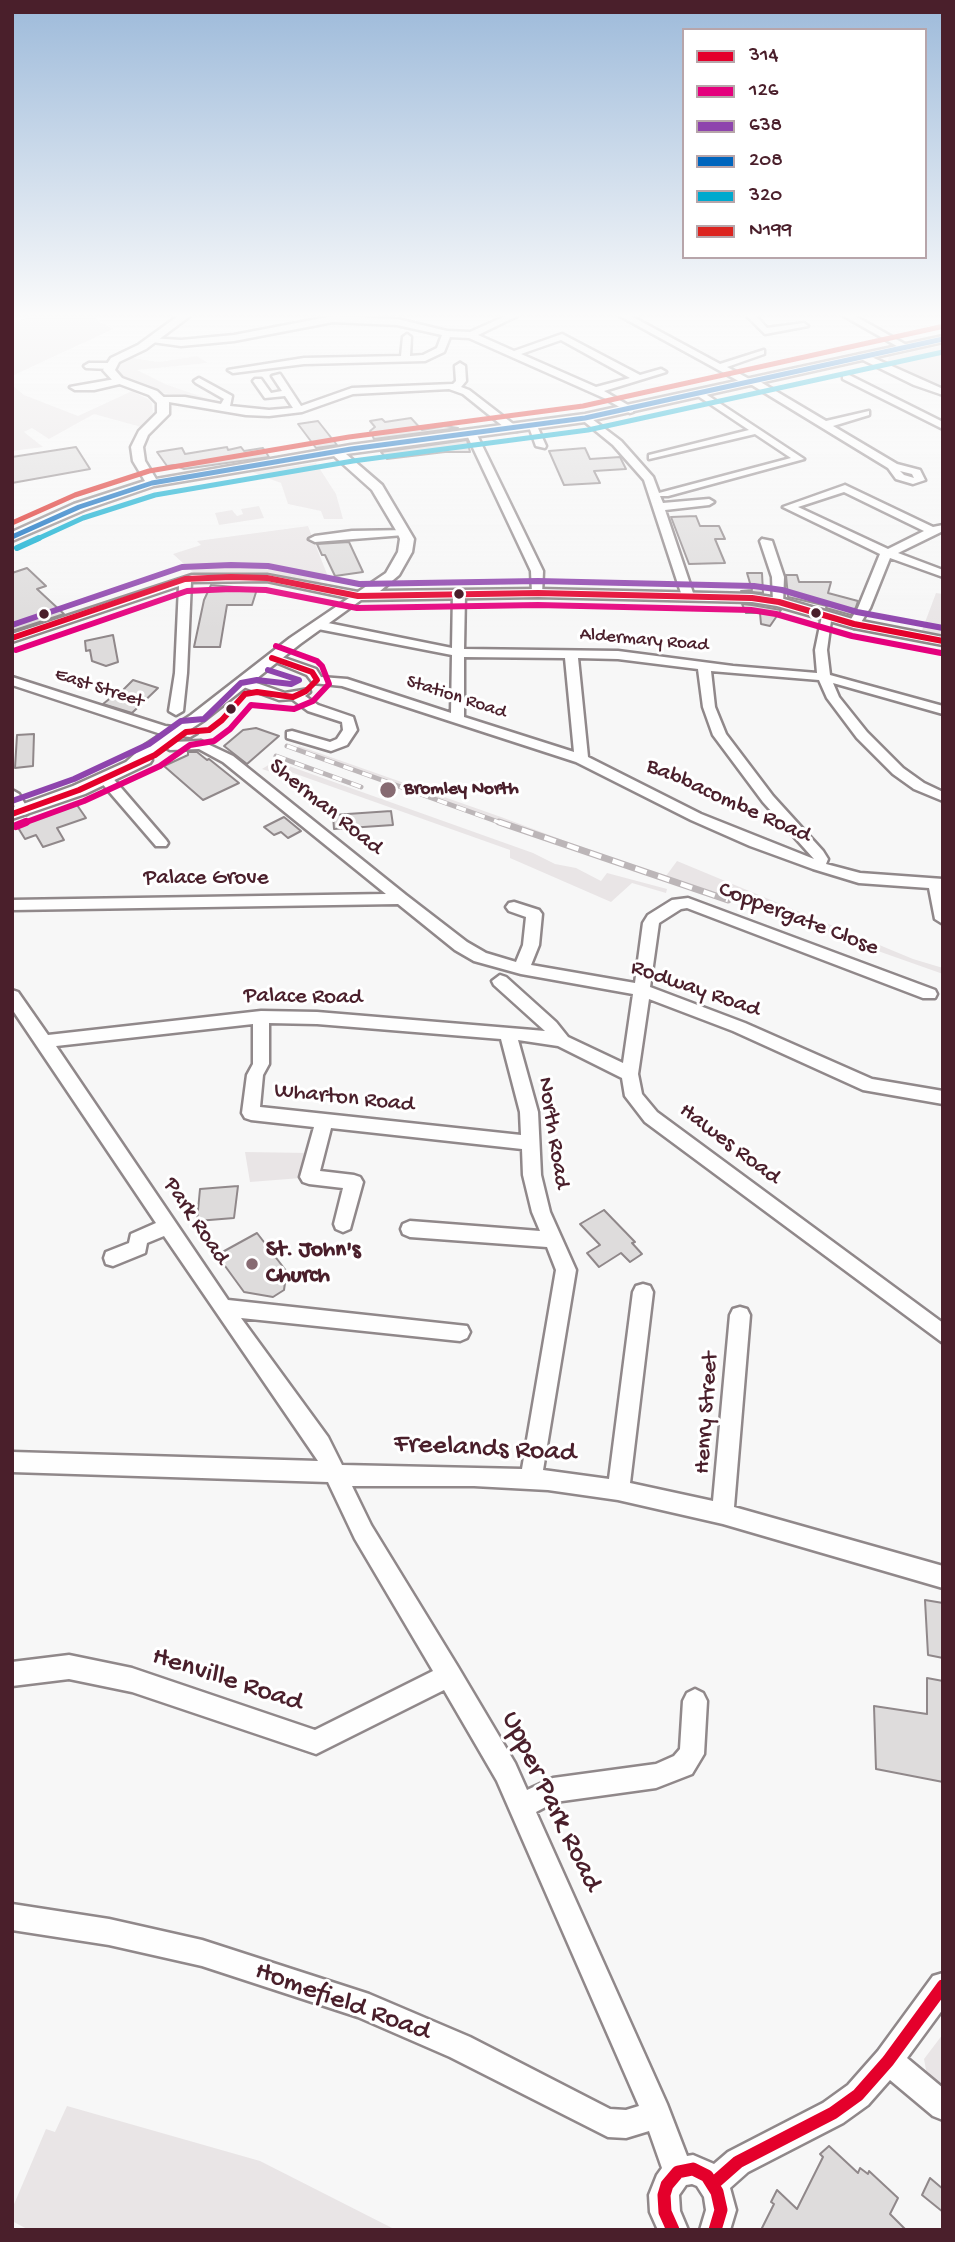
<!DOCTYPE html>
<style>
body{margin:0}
#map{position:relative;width:955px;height:2242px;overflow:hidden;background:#f7f7f7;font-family:"Gochi Hand",sans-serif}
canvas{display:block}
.frame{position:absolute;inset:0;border:14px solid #4a1f2b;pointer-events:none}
.legend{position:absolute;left:682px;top:28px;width:245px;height:231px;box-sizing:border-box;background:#fff;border:2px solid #b7a5aa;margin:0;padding:9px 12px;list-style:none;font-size:21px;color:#4a1f2b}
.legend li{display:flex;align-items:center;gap:14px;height:35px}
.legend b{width:35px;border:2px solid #b7a5aa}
</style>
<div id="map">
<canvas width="955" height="2242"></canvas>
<div class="frame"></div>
<ul class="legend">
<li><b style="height:9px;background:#e4002b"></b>314</li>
<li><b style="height:9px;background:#e5007d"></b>126</li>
<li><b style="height:9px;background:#8e44ad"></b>638</li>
<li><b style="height:9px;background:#0065bd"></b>208</li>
<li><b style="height:9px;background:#00a9ce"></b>320</li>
<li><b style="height:9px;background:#dc241f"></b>N199</li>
</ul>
</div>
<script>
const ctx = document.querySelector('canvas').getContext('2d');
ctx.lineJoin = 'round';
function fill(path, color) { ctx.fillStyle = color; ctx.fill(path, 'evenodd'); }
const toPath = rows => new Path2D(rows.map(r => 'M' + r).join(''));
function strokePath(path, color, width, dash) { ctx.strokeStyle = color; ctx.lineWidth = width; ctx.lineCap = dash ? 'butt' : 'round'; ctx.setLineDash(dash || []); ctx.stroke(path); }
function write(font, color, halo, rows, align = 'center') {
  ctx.font = font + ' "Gochi Hand",sans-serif'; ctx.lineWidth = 6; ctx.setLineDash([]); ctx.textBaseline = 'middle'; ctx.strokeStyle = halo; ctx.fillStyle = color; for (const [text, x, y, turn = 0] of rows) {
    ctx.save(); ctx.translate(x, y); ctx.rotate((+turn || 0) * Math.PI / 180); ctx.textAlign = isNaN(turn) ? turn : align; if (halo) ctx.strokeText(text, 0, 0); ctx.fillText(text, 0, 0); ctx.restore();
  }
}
fill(toPath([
 [34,316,99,316,95,319,113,329,12,376,12,323],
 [943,345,943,388,911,378,887,362,889,357],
 [197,356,208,363,137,370,165,384,223,404,163,393,118,377,112,370,119,362,128,357,158,362],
 [12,385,24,395,78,416,132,391,148,399,152,403,153,413,141,427,94,414,49,439,32,428,24,432,43,447,12,451],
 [316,463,336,494,343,519,324,519,321,511,288,504,281,483,252,472],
 [259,506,264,518,219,525,215,513,232,510,237,516,243,514,241,509],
 [308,526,327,574,318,583,254,573,195,574,173,554,201,545,197,541],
 [936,593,943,594,943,637,921,633],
 [299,746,501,817,638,868,579,851,297,748],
 [275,761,533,853,555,864,576,868,601,881,607,873,667,889,666,893,632,883,611,902,510,858,510,850,282,769,274,773,262,769],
 [677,861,913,959,943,968,943,974,666,876],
 [245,1152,309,1153,301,1178,250,1182],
 [943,2034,943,2093,928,2081,924,2059],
 [67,2106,260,2161,396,2230,29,2230,12,2221,12,2209,46,2129,55,2132]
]), '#e9e5e6');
const building = toPath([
 [411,418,422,430,445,426,458,428,374,439,370,431,375,427,370,421,382,419,385,422,411,418],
 [318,421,337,445,316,448,298,424,318,421],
 [467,440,470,452,445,452,387,459,381,452,467,440],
 [76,447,90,469,12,483,12,457,76,447],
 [227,447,228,450,241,447,244,451,263,448,269,457,184,469,174,465,167,466,157,452,182,448,185,454,227,447],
 [585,448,590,459,620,457,626,469,594,471,600,483,564,485,549,451,585,448],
 [696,516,700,526,719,526,725,539,715,539,725,563,689,564,671,517,696,516],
 [349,542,363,572,335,576,325,555,322,555,317,544,349,542],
 [27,568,46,586,37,589,64,614,12,631,12,573,27,568],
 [747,573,762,573,763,593,741,591,752,590,747,573],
 [786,575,797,575,799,582,831,582,828,593,858,601,856,607,851,615,826,608,827,606,788,597,786,575],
 [211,585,257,589,252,605,227,605,220,647,194,647,204,600,211,585],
 [742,604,752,605,781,610,770,626,761,624,760,613,746,613,742,604],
 [113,635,118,662,106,666,92,661,90,650,86,651,85,641,113,635],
 [133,680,158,688,132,713,103,704,113,696,119,698,124,689,133,680],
 [256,728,279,736,247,764,224,746,243,730,256,728],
 [34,734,33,766,15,768,17,735,34,734],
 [188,752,197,752,207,760,209,759,239,783,203,800,164,766,188,755,188,752],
 [77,805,86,818,57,828,64,840,43,847,36,835,25,839,17,826,77,805],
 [391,811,393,825,334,829,333,815,391,811],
 [284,817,301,831,288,838,281,832,274,835,264,827,284,817],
 [238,1186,234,1218,197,1221,200,1189,238,1186],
 [604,1210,635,1242,632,1243,642,1254,630,1262,621,1253,599,1267,587,1253,600,1245,580,1224,604,1210],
 [257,1233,287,1272,280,1277,285,1283,284,1290,273,1297,244,1292,217,1255,257,1233],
 [925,1600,943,1603,943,1658,928,1655,925,1600],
 [927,1678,943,1681,943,1782,876,1769,874,1706,927,1714,927,1678],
 [829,2146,858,2173,860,2168,868,2174,869,2171,898,2198,890,2214,906,2230,761,2230,774,2204,771,2202,777,2190,797,2209,823,2157,820,2154,829,2146],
 [930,2178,943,2189,943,2212,922,2195,930,2178]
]);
fill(building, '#dedcdc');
strokePath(building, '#90888a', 2);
const minor = toPath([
 [333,316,397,319,447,331,470,332,506,316,517,316,478,335,514,351,562,334,640,375,661,369,666,372,604,391,633,408,633,412,630,413,604,398,469,338,450,337,444,352,425,361,304,364,233,373,228,370,304,358,401,356,403,337,407,334,411,337,410,356,423,355,437,348,442,335,397,325,333,322,234,341,181,346,145,341,150,338,181,340,234,335,333,316],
 [561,340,630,378,596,387,521,354,561,340],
 [620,316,631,316,720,364,764,350,764,354,727,367,751,380,757,380,826,421,869,411,869,415,833,426,897,464,920,470,925,480,913,484,896,479,888,468,752,385,746,385,620,316],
 [900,471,912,474,914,478,904,475,900,471],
 [747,316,756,316,767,328,804,323,808,326,765,334,747,316],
 [844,316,855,316,910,347,902,349,844,316],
 [861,355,867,355,943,389,943,395,914,385,861,359,861,355],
 [89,363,110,363,115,366,110,369,86,368,84,366,89,363],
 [460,363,465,366,466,381,461,387,469,390,517,427,517,431,509,431,463,394,449,389,353,394,302,412,269,416,246,415,157,400,162,397,185,397,221,404,224,399,196,383,194,381,199,378,232,396,230,406,269,410,293,408,285,396,265,398,253,381,255,379,261,379,271,393,282,391,272,376,280,374,301,406,352,388,453,384,456,381,455,366,460,363],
 [843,375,849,375,943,422,943,429,843,379,843,375],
 [121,378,126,381,124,383,94,390,75,390,70,387,121,378],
 [701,391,804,459,668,496,660,496,663,503,709,499,714,502,709,505,665,510,694,596,688,600,682,596,644,480,613,445,580,418,588,416,621,441,653,477,659,493,791,458,755,434,649,459,649,455,749,430,698,396,696,394,701,391],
 [528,424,537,426,546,446,545,448,536,446,528,424],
 [468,433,477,435,543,571,542,595,532,593,531,571,467,435,468,433],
 [845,485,933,527,943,525,943,531,898,553,943,570,943,577,890,558,870,608,858,627,854,628,848,624,858,608,880,554,783,507,845,485],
 [844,492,924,531,888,549,798,507,844,492],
 [408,530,408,534,404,535,315,542,309,539,315,536,352,531,408,530],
 [762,539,772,541,784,577,783,605,773,602,772,577,760,541,762,539],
 [192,575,267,575,358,592,364,596,358,600,267,581,191,582,187,673,183,711,176,715,169,711,175,673,179,586,12,642,12,634,192,575],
 [459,590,465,594,464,649,618,651,733,666,817,673,815,650,822,616,832,613,827,650,830,675,943,706,943,714,833,683,839,697,867,732,903,768,924,783,943,792,943,801,914,789,893,774,857,738,827,698,819,680,711,671,715,707,726,734,773,796,823,851,828,859,826,864,860,873,943,879,943,924,935,919,929,888,859,883,813,869,750,846,691,820,576,762,342,686,313,683,307,675,266,658,272,654,276,655,316,669,321,677,347,679,451,713,452,655,318,629,312,625,318,621,452,648,453,594,459,590],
 [464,657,565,658,574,752,464,717,464,657],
 [578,658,618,659,698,669,703,707,713,735,763,802,814,859,701,814,588,757,578,658],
 [12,677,165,726,190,729,197,733,190,737,158,733,12,685,12,677],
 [242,678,285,693,309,689,310,692,305,696,318,705,353,717,357,730,347,745,331,751,287,738,287,732,292,731,330,742,337,739,343,730,342,722,308,711,292,699,279,700,238,685,238,679,242,678],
 [201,741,233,756,406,895,467,942,486,953,516,962,523,945,526,917,509,911,506,907,509,903,514,902,539,910,542,914,539,945,531,965,635,983,643,923,648,915,672,900,688,898,935,990,937,994,935,998,923,998,687,908,681,909,659,923,650,987,745,1023,872,1079,943,1091,943,1104,863,1090,733,1031,649,999,638,1074,642,1094,657,1112,943,1323,943,1343,645,1122,625,1096,622,1078,558,1046,518,1040,538,1112,541,1175,550,1212,576,1270,543,1470,609,1479,633,1292,636,1286,643,1284,650,1286,653,1292,630,1483,713,1501,730,1315,733,1309,740,1307,747,1309,750,1315,734,1507,943,1566,943,1588,723,1524,618,1500,548,1490,474,1486,352,1486,371,1525,458,1667,515,1763,527,1790,553,1778,656,1764,674,1756,680,1749,683,1701,687,1693,695,1689,703,1693,707,1701,704,1754,692,1774,656,1788,555,1802,536,1812,667,2104,687,2156,693,2155,714,2164,728,2152,823,2103,848,2085,878,2051,933,1976,943,1973,943,2009,907,2058,943,2088,943,2120,933,2116,890,2080,868,2105,843,2123,748,2172,730,2188,736,2210,730,2230,700,2230,706,2210,704,2197,697,2186,692,2184,686,2185,679,2195,680,2211,688,2230,658,2230,650,2212,649,2195,657,2175,662,2168,649,2131,626,2138,608,2137,450,2057,358,2017,202,1966,109,1945,12,1930,12,1904,109,1919,202,1940,369,1994,470,2037,610,2109,626,2110,639,2106,497,1781,444,1690,316,1754,132,1692,69,1679,12,1686,12,1662,69,1655,132,1668,315,1730,433,1671,355,1539,328,1482,12,1472,12,1452,318,1461,164,1236,147,1243,145,1253,113,1266,106,1264,104,1258,106,1252,129,1243,131,1234,156,1223,12,1009,12,990,18,992,48,1035,261,1011,317,1012,545,1031,494,985,492,981,500,975,506,977,556,1022,568,1037,623,1063,633,994,521,974,474,961,455,950,398,904,12,910,12,900,386,894,223,762,199,749,170,750,163,746,170,742,201,741],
 [269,1023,317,1024,501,1039,520,1112,521,1135,260,1107,263,1075,269,1064,269,1023],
 [253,1024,253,1064,247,1075,242,1113,245,1118,251,1120,314,1127,300,1177,303,1182,309,1184,343,1188,334,1224,336,1229,343,1232,350,1229,363,1182,360,1177,354,1175,320,1171,331,1128,522,1149,523,1175,532,1212,540,1231,410,1221,403,1224,401,1229,403,1234,410,1237,547,1247,556,1270,522,1469,342,1465,328,1437,241,1318,460,1341,467,1338,470,1332,467,1326,228,1300,56,1046,253,1024],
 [105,774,110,775,166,840,168,843,166,846,156,846,100,781,98,778,105,774],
 [12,790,19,794,29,811,27,814,22,815,15,811,12,790]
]);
const major = toPath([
 [178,316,190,316,146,349,119,362,115,370,122,378,157,391,169,402,169,414,148,435,143,447,145,461,156,479,351,445,585,414,943,336,943,342,585,422,346,454,382,485,414,539,412,552,399,575,380,591,538,589,752,594,784,599,856,620,943,637,943,645,854,628,777,606,752,602,538,597,361,600,300,644,203,721,157,751,150,757,152,760,150,763,85,794,12,819,12,808,73,786,126,762,145,745,191,715,290,638,386,573,398,552,400,539,397,532,372,490,334,456,154,486,84,510,12,541,12,532,74,504,145,481,133,461,131,447,139,431,157,413,157,403,149,395,114,382,103,370,111,358,138,345,178,316]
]);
strokePath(minor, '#90888a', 5);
strokePath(major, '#90888a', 5);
fill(minor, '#fefefe');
fill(major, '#fefefe');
const railFar1 = toPath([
 [287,746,504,824],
 [276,756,361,787]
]);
const rail = toPath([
 [499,822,728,900]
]);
strokePath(railFar1, '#bcb6b8', 5);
strokePath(rail, '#bcb6b8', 7);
strokePath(railFar1, '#fff', 3.5, [10]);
strokePath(rail, '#fff', 4.5, [12]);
strokePath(toPath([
 [12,638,185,579,231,577,267,578,358,596,538,593,752,598,779,602,854,624,943,641],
 [12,814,79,790,155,755,186,732,209,730,222,720,245,694,257,692,293,697,306,691,317,680,312,672,272,658]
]), '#e4002b', 6);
strokePath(toPath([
 [713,2184,738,2162,833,2113,858,2095,888,2061,943,1986],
 [673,2230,665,2212,664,2195,667,2185,678,2172,693,2169,707,2176,717,2192,721,2210,715,2230]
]), '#e4002b', 13);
strokePath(toPath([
 [16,650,187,591,231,589,266,590,357,608,538,605,751,610,776,614,852,636,941,653],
 [21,824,84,801,160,766,190,745,214,741,230,729,251,705,294,709,313,701,329,684,322,666,317,661,276,646]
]), '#e5007d', 6);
strokePath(toPath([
 [16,826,26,822]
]), '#e5007d', 8);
strokePath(toPath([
 [12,625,182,567,231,565,268,566,359,584,538,581,754,586,782,590,857,612,943,628],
 [12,801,74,779,149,744,181,721,204,719,241,683,257,680,291,684,299,680,268,670]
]), '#8e44ad', 6);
strokePath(toPath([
 [12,537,79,507,152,483,351,449,585,418,943,339]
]), '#0065bd', 5);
strokePath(toPath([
 [35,540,83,518,155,495,353,461,588,430,943,352]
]), '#00a9ce', 5);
strokePath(toPath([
 [17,548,39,538]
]), '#00a9ce', 6);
strokePath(toPath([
 [12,523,75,495,149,471,349,437,583,406,940,327]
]), '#dc241f', 5);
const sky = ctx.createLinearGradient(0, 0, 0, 630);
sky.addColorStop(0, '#9dbada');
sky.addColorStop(0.5, '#fbfbfb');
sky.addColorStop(1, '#fbfbfb00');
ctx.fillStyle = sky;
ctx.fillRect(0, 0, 955, 630);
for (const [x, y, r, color] of [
 [459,594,6,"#4a1f2b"],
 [816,613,6,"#4a1f2b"],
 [44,614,6,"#4a1f2b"],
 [231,709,6,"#4a1f2b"],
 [388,790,9,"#876b72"],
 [252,1264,7,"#876b72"]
]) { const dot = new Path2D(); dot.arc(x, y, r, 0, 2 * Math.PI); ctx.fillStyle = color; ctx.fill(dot); strokePath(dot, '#fff', 2.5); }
write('19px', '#4a1f2b', '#fff', [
 ["Aldermary Road",644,641,5],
 ["East Street",99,689,18],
 ["Station Road",456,698,18]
]);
write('bold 19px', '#4a1f2b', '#fff', [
 ["Bromley North",404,790]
], 'left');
write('23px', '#4a1f2b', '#fff', [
 ["Babbacombe Road",728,802,24],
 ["Sherman Road",325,808,39],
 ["Palace Grove",206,879],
 ["Coppergate Close",798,920,21],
 ["Rodway Road",695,990,19],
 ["Palace Road",303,998,1],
 ["Wharton Road",344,1099,6],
 ["North Road",552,1133,81],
 ["Hawes Road",729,1145,37],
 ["Park Road",195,1222,56],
 ["Henry Street",708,1413,-86]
]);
write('bold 23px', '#4a1f2b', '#fff', [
 ["St. John's",266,1251],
 ["Church",266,1277]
], 'left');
write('28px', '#4a1f2b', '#fff', [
 ["Freelands Road",485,1450,3],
 ["Henville Road",227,1681,18],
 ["Upper Park Road",550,1802,64],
 ["Homefield Road",342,2003,20]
]);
</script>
